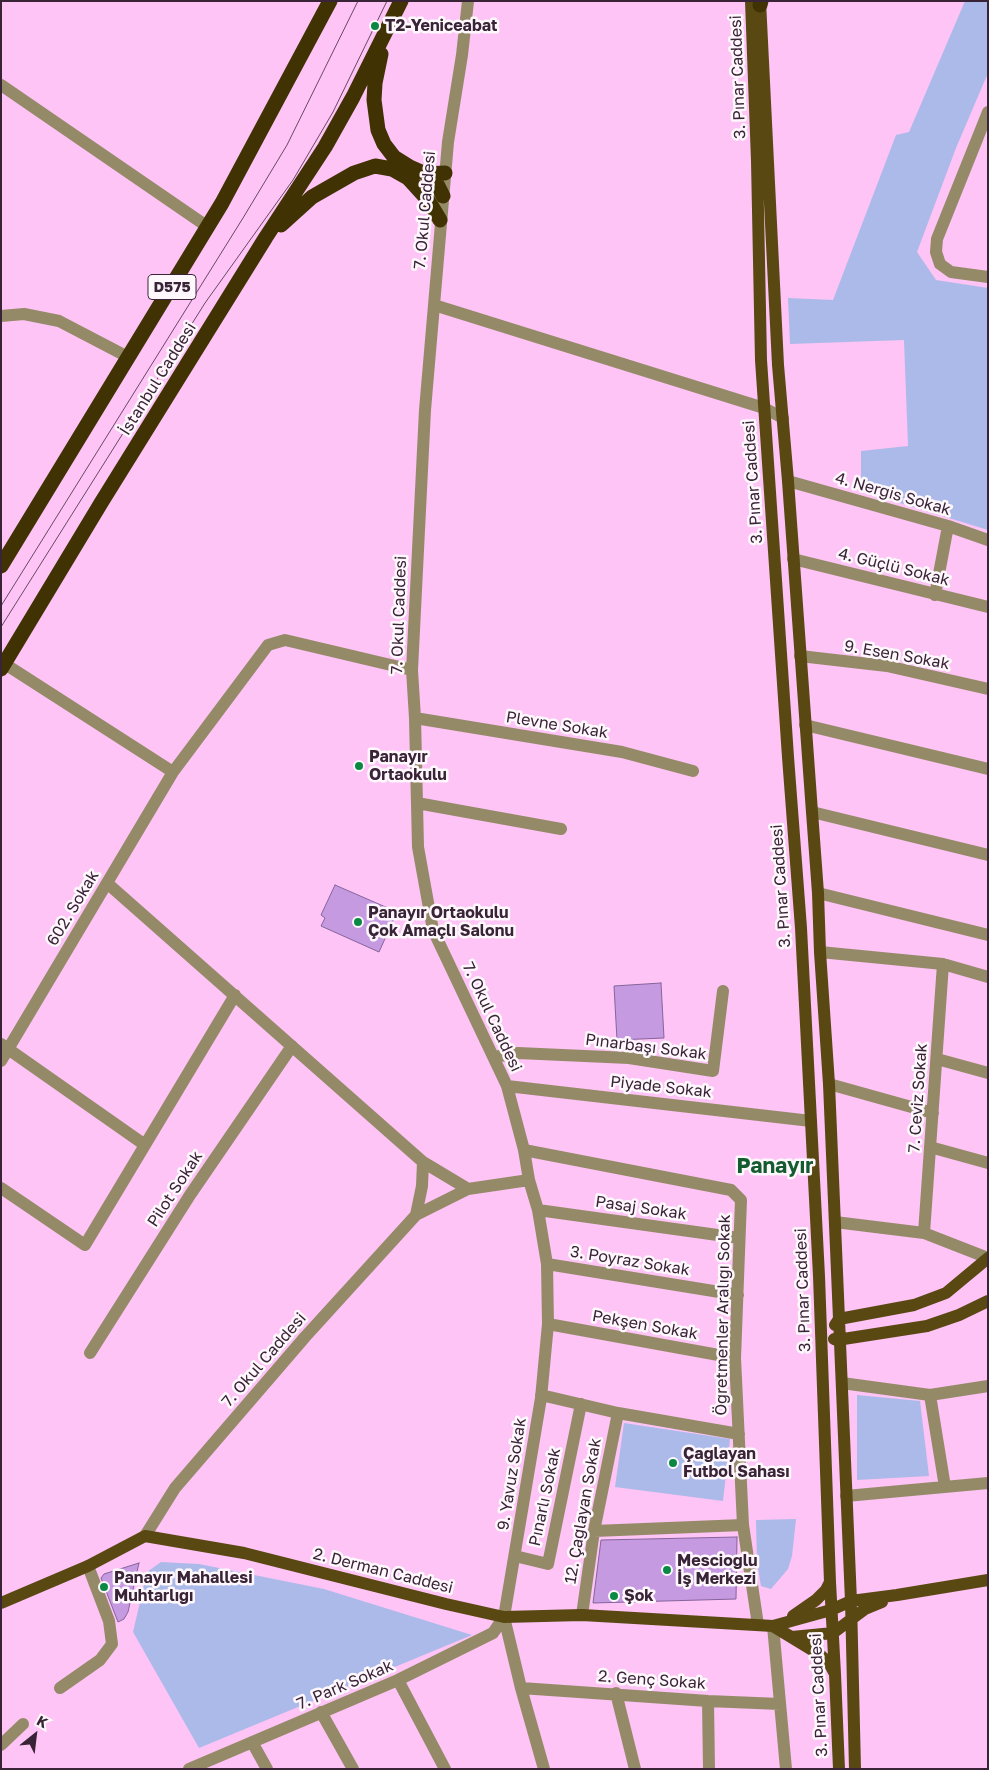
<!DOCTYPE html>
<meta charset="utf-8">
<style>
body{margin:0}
#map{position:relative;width:989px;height:1770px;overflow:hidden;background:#fdc4f5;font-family:"Golos Text",sans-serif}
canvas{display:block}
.frame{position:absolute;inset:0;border:2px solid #392336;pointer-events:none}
.north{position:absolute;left:10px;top:1710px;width:50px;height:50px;-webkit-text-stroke:4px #fef8fd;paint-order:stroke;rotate:29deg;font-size:14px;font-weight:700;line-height:20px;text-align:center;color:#392336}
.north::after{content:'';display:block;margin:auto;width:18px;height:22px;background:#392336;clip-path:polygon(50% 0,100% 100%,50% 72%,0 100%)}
</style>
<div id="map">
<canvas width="989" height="1770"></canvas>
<div class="frame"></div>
<div class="north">K</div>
</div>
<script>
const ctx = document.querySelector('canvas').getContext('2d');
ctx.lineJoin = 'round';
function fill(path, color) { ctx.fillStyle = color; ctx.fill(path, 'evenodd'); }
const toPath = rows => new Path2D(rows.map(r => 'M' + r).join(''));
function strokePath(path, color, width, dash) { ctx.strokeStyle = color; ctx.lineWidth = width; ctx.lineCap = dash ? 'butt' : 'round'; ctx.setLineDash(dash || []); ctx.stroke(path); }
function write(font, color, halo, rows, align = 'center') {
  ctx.font = font + ' "Golos Text",sans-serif'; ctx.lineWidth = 5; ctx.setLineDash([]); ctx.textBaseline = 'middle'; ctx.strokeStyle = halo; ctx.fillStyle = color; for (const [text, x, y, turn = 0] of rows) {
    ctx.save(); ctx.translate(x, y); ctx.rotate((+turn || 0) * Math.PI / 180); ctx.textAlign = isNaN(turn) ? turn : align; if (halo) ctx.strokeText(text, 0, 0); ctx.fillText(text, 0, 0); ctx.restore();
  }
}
fill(toPath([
 [965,1,988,1,988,73,956,148,917,252,936,280,988,288,988,530,861,491,861,451,908,446,904,340,790,344,788,298,833,300,896,135,909,132],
 [857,1395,920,1401,929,1476,857,1480],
 [624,1423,730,1439,723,1501,615,1487],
 [796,1519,792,1556,788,1569,771,1589,761,1586,757,1562,756,1520],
 [161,1562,199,1564,324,1589,472,1635,199,1748,133,1632,147,1572]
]), '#acbae9');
const building = toPath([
 [335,885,397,912,379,952,321,926,325,918,321,915,335,885],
 [661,983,664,1038,617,1040,614,986,661,983],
 [737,1537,736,1599,593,1603,601,1540,737,1537],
 [139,1563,128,1612,124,1619,118,1622,101,1578,104,1574,139,1563]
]);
fill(building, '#c59ae1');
strokePath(building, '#85649b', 1);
strokePath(toPath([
 [1,85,208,227],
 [988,112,937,239,936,252,940,264,951,272,988,277],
 [434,305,764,408,783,418],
 [1,316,24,314,59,321,128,357],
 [788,481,948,526,988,540],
 [793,559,988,607],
 [935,595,948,526],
 [800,656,887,666,988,689],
 [5,664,173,772],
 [415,718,622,752,693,771],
 [805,725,988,769],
 [417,803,561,829],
 [812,812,988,855],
 [107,883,423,1162,468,1189],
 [818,893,988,935],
 [820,952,943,964,988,977],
 [1,1044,145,1145],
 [494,1057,518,1053,629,1058,713,1071,723,991],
 [937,1059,988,1073],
 [1,1061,173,772,268,645,285,640,412,670],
 [829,1084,933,1113],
 [507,1086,811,1121],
 [930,1147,988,1163],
 [524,1150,731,1190,741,1200,735,1358,743,1525,758,1625],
 [529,1180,538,1210,547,1264,548,1324,541,1398,504,1617,521,1688,544,1769],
 [1,1188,85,1245,235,995],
 [538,1210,739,1238],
 [416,1215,422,1186,423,1162],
 [835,1222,924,1233,988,1258],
 [924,1233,943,964],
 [547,1264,738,1295],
 [548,1324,735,1358],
 [90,1353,190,1195,292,1046],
 [842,1383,930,1395,988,1386],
 [541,1395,618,1413,739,1434],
 [930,1395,945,1487],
 [846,1496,988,1483],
 [594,1531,743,1525],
 [145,1536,175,1488,305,1337,416,1215,468,1189,529,1180,524,1150,507,1086,433,930,418,847,415,718,412,670,425,410,448,142,462,55,468,1],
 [515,1556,548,1564,581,1404],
 [582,1615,594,1531,618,1413],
 [773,1626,786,1769],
 [398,1680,445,1769],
 [60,1688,100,1660,112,1644,109,1621,88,1566],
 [521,1688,708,1701,780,1704],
 [616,1693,635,1769],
 [708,1701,709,1769],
 [321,1712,353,1769],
 [252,1742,267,1769],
 [1,1745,23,1724],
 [189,1769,398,1680,493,1633,504,1617]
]), '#958a68', 12);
strokePath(toPath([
 [751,1,757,161,761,360,788,757,801,928,819,1276,830,1582,835,1674,839,1769],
 [760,1,778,365,788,481,812,812,818,893,820,952,829,1084,851,1601,855,1769],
 [835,1325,839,1319,914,1305,946,1293,988,1258],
 [834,1339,837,1340,927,1326,959,1315,988,1301],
 [1,1603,88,1566,145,1536,244,1553,446,1604,504,1617,582,1615,773,1626,831,1610,851,1601,897,1595,988,1580],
 [793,1616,816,1600,826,1590,830,1582],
 [773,1626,819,1654,829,1663,835,1674],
 [792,1637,833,1633,865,1609,882,1602]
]), '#594812', 12);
strokePath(toPath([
 [760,5,761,1],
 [381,54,375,83,374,100,378,130,384,144,394,157,410,167,426,174,445,173],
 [426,174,438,186,443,196],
 [281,225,312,197,354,173,375,166,392,169,408,178,428,200,440,220],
 [1,566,222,203,330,1],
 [1,669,101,503,266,237,325,147,353,97,401,1]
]), '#403202', 15);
strokePath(toPath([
 [1,606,243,218,287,145,358,1],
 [1,627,205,303,293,180,333,112,387,1]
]), '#674963', 1);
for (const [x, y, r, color] of [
 [375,26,5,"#0b8944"],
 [359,766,5,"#0b8944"],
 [358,922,5,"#0b8944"],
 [673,1463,5,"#0b8944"],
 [667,1570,5,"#0b8944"],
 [104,1587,5,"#0b8944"],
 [614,1596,5,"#0b8944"]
]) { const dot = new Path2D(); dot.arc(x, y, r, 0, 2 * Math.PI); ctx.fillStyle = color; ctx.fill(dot); strokePath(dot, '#fef8fd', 2); }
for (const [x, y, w] of [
 [172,287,48]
]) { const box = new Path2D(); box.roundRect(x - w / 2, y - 12.5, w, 25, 4); ctx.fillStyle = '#fef8fd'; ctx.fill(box); strokePath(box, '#392336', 1); }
write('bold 15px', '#392336', null, [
 ["D575",172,287]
]);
write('bold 16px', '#392336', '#fef8fd', [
 ["T2-Yeniceabat",385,26],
 ["Panayır",369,757],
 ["Ortaokulu",369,775],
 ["Panayır Ortaokulu",368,913],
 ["Çok Amaçlı Salonu",368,931],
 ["Çağlayan",683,1454],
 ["Futbol Sahası",683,1472],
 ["Mescioğlu",677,1561],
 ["İş Merkezi",677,1579],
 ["Panayır Mahallesi",114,1578],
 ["Muhtarlığı",114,1596],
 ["Şok",624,1596]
], 'left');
write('16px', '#392336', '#fef8fd', [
 ["3. Pınar Caddesi",738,77,-92],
 ["7. Okul Caddesi",425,210,-85],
 ["İstanbul Caddesi",158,379,-58],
 ["3. Pınar Caddesi",753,482,-94],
 ["4. Nergis Sokak",893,494,16],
 ["4. Güçlü Sokak",894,567,14],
 ["7. Okul Caddesi",399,615,-88],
 ["9. Esen Sokak",897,655,10],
 ["Plevne Sokak",557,725,9],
 ["3. Pınar Caddesi",781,886,-94],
 ["602. Sokak",73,908,-59],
 ["7. Okul Caddesi",492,1017,65],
 ["Pınarbaşı Sokak",646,1047,7],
 ["Piyade Sokak",661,1087,6],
 ["7. Ceviz Sokak",918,1098,-86],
 ["Pilot Sokak",175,1189,-57],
 ["Pasaj Sokak",641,1208,8],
 ["3. Poyraz Sokak",630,1261,9],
 ["3. Pınar Caddesi",803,1290,-92],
 ["Öğretmenler Aralığı Sokak",723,1315,-89],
 ["Pekşen Sokak",645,1325,10],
 ["7. Okul Caddesi",264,1360,-49],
 ["9. Yavuz Sokak",512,1474,-81],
 ["Pınarlı Sokak",545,1497,-78],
 ["12. Çağlayan Sokak",583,1511,-80],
 ["2. Derman Caddesi",383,1571,14],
 ["2. Genç Sokak",652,1680,4],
 ["7. Park Sokak",345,1685,-23],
 ["3. Pınar Caddesi",819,1695,-93]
]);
write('bold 21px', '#145c2f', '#fef8fd', [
 ["Panayır",775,1166]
]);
</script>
